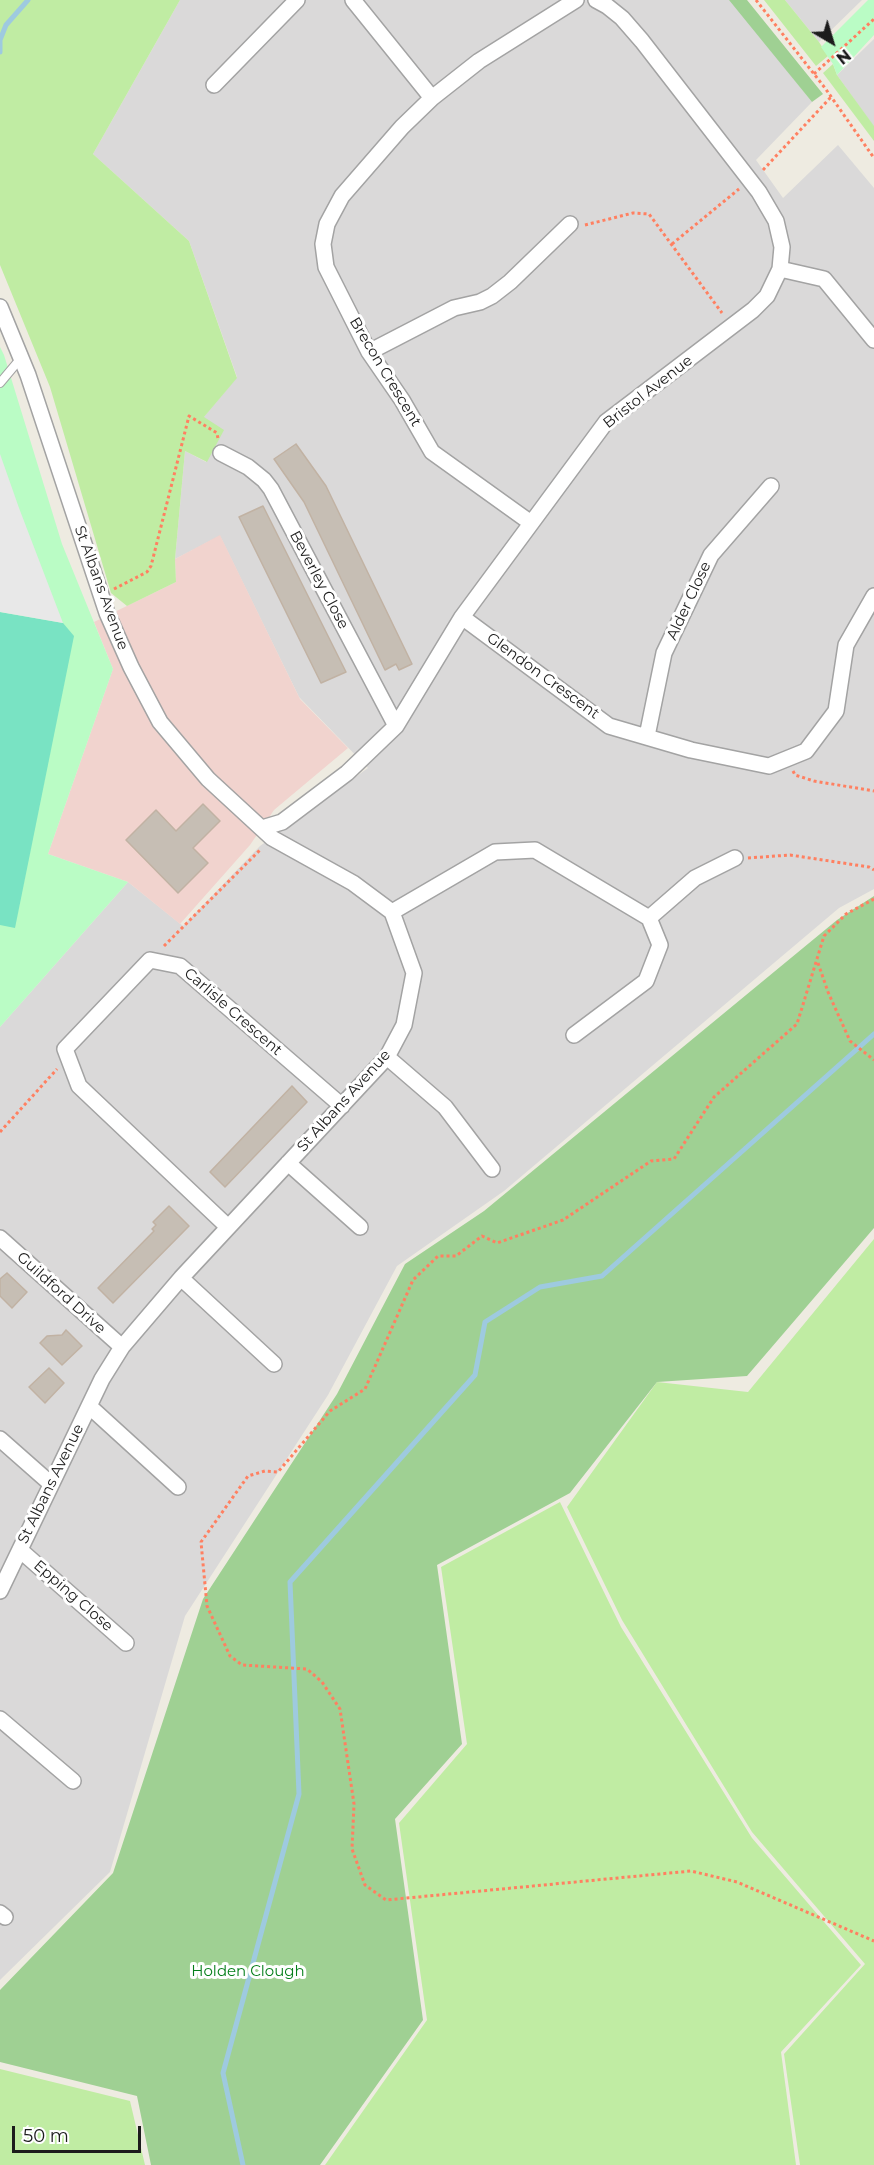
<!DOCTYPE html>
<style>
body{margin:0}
#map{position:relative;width:874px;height:2165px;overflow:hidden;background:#eeebe1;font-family:Montserrat,sans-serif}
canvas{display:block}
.north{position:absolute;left:802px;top:12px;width:60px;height:60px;-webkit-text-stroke:4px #fff;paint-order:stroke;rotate:142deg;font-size:16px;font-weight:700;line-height:24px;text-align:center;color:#1c1c1c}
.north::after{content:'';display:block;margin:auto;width:21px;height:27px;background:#1c1c1c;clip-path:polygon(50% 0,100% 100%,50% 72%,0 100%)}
.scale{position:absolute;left:12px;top:2126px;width:129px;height:27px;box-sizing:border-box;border:3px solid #1c1c1c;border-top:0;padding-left:8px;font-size:18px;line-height:21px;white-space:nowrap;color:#1c1c1c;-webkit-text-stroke:4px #fff;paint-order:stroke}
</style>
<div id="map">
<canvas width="874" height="2165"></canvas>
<div class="north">N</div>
<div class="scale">50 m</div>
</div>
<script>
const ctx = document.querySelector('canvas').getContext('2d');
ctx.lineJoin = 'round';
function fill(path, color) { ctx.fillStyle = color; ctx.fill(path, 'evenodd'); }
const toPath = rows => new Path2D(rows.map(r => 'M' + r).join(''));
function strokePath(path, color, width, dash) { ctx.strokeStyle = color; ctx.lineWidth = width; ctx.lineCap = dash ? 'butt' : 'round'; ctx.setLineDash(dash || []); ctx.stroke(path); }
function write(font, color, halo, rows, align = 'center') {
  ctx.font = font + ' Montserrat,sans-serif'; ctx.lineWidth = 6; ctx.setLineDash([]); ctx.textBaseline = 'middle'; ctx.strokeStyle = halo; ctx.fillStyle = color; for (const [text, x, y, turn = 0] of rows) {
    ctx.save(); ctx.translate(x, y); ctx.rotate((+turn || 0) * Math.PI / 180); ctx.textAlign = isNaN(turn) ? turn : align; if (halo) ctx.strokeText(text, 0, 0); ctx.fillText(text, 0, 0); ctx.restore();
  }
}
fill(toPath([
 [180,0,731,0,812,102,756,160,783,198,838,145,874,188,874,889,839,908,504,1191,397,1266,328,1395,185,1616,110,1872,0,1980,0,1027,128,882,183,926,260,846,368,768,299,697,220,536,175,559,185,451,206,462,203,418,237,377,189,241,93,154],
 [785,0,862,0,819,42],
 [874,39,874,127,837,75]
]), '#dad9d9');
fill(toPath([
 [220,535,300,699,348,748,274,810,250,845,180,924,128,882,48,854,113,669,94,622,176,582,175,559]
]), '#f1d3ce');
fill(toPath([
 [0,0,180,0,93,154,189,241,237,378,204,417,224,430,207,462,185,451,175,559,176,582,127,606,111,593,50,387,0,265],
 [764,0,785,0,819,42,828,56,816,66],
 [833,64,837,75,874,126,874,141,823,73],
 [874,1239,874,2165,800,2165,784,2054,865,1964,752,1832,622,1620,567,1507,657,1382,748,1392],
 [560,1502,621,1627,752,1838,861,1965,781,2052,796,2165,325,2165,427,2020,399,1823,467,1744,441,1567],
 [0,2069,130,2101,145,2165,0,2165]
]), '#c0eca3');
fill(toPath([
 [729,0,747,0,823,94,812,102],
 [874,896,874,1228,747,1376,657,1382,570,1493,437,1565,462,1744,395,1819,423,2020,320,2165,151,2165,137,2096,0,2062,0,1990,113,1873,203,1599,337,1394,405,1264,484,1211,837,920]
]), '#9fd093');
fill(toPath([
 [868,0,874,0,874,35,837,75,833,64,821,47],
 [0,347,4,355,62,544,113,669,48,854,128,882,0,1027]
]), '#bafcc5');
fill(toPath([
 [0,612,63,623,74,636,15,928,0,925]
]), '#79e3c3');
fill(toPath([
 [0,454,19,508,63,623,0,612]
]), '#e8e8e8');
strokePath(toPath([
 [0,52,0,40,6,25,28,0],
 [243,2165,223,2073,299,1794,290,1582,475,1375,485,1322,540,1287,602,1276,874,1034]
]), '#9ecadf', 5);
const building = toPath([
 [296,444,326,486,412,664,399,670,396,664,385,670,304,502,274,459,296,444],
 [263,506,346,672,321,683,239,517,263,506],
 [203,804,220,821,193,848,208,863,178,893,126,840,156,810,176,831,203,804],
 [292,1086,307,1102,225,1187,210,1172,292,1086],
 [169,1206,189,1226,113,1303,98,1288,154,1231,152,1229,156,1225,153,1222,169,1206],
 [7,1273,27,1292,12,1308,0,1296,0,1279,7,1273],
 [66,1330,82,1346,62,1365,40,1343,47,1336,62,1335,66,1330],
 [49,1368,64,1383,45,1403,29,1387,49,1368]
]);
fill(building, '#c6beb4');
strokePath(building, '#c1b2a3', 1.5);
const service = toPath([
 [0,383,21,358]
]);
const minor = toPath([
 [353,0,432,98],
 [214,85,297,0],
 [780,269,824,279,874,340],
 [0,307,28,375,107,613,131,667,160,722,208,779,272,838,353,883,392,912,414,973,404,1025,387,1057,181,1278,122,1347,102,1379,0,1591],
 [369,352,454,308,480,302,492,296,510,282,570,224],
 [221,453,248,467,264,480,271,489,396,726],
 [531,523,432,452,402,400,369,352,326,267,323,244,327,224,342,196,402,127,432,98,479,61,576,0],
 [462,617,609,726,691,750,769,766,806,751,836,711,846,645,874,596],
 [647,736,664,653,711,555,771,486],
 [262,828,282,822,347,773,396,726,462,617,606,422,753,310,767,296,780,269,782,247,776,221,759,192,642,41,622,18,607,6,596,0],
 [392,912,495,852,535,850,649,918,660,945,646,981,574,1035],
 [649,918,695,878,735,858],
 [387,1057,445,1107,492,1169],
 [288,1163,360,1227],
 [228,1227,79,1086,65,1049,150,960,180,966,342,1106],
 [0,1238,122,1347],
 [181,1278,274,1364],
 [89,1406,178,1487],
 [0,1439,51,1484],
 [20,1550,126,1643],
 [0,1719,73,1781],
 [0,1913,5,1917]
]);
strokePath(service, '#a3a3a3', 10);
strokePath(minor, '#a3a3a3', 18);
strokePath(toPath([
 [756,0,825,88,874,158],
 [814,74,874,19],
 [763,170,831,97],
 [585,225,633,213,649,214,722,313],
 [672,244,739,189],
 [114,589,147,572,151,566,189,416,217,433,218,439],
 [793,771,795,775,814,781,874,791],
 [748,858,790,855,869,867,874,870],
 [874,899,846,914,824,936,797,1024,714,1097,674,1159,651,1161,563,1220,497,1243,482,1236,456,1256,438,1256,413,1280,365,1389,330,1411,278,1472,265,1471,248,1476,201,1542,207,1606,230,1656,242,1665,307,1669,322,1682,340,1709,354,1804,352,1849,365,1885,386,1900,691,1871,737,1882,874,1941],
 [164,946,261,849],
 [818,963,828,992,850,1041,874,1060],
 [0,1132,57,1069]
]), '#ff8061', 3, [3, 3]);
strokePath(service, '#fff', 8);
strokePath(minor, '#fff', 15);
write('15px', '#1c1c1c', '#fff', [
 ["Brecon Crescent",385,372,59],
 ["Bristol Avenue",648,392,-38],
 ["Beverley Close",319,580,62],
 ["St Albans Avenue",101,588,70],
 ["Alder Close",689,601,-65],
 ["Glendon Crescent",543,676,36],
 ["Carlisle Crescent",233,1012,41],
 ["St Albans Avenue",344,1101,-48],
 ["Guildford Drive",61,1293,42],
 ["St Albans Avenue",51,1484,-64],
 ["Epping Close",73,1596,41]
]);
write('15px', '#057f1a', '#fff', [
 ["Holden Clough",248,1972]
]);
</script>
